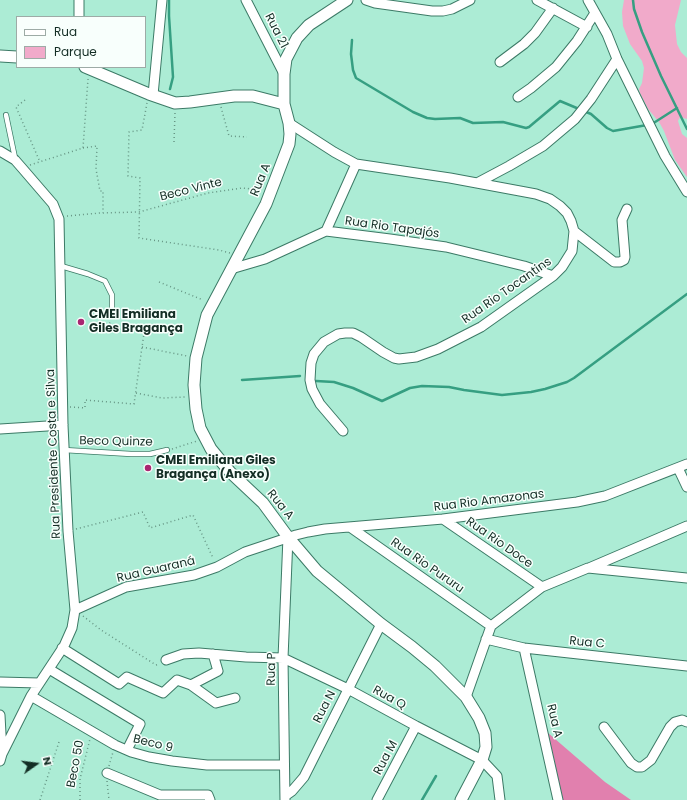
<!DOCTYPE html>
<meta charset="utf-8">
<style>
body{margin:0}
#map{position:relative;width:687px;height:800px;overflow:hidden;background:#acecd5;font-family:Poppins,sans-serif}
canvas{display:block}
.legend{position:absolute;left:16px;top:16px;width:130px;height:52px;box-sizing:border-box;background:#f8fffc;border:1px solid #9daba6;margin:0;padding:5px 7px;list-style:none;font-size:12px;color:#142e25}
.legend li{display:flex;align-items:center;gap:8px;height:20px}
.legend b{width:20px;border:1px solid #9daba6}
.north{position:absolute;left:16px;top:744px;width:40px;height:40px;-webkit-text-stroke:3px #f8fffc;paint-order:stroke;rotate:76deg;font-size:11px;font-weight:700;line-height:16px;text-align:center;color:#142e25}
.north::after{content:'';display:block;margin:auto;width:14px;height:18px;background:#142e25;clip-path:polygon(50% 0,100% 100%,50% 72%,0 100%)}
</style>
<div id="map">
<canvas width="687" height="800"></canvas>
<ul class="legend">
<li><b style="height:5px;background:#fff"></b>Rua</li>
<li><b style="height:11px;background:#f1aaca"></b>Parque</li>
</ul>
<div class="north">N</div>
</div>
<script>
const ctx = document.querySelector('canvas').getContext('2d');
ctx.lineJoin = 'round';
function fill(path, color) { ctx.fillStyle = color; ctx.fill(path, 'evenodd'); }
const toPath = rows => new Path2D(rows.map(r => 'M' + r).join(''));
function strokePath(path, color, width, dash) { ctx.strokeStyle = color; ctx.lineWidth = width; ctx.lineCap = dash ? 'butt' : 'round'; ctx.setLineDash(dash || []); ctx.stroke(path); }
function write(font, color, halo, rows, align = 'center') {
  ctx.font = font + ' Poppins,sans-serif'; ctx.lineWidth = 3; ctx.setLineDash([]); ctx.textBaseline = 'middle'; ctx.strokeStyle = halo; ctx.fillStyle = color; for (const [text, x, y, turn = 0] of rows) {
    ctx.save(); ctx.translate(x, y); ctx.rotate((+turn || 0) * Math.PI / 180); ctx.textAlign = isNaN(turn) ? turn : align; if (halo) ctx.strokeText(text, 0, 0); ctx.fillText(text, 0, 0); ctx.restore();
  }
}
fill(toPath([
 [624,0,681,0,675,25,677,44,681,52,687,58,687,119,680,117,678,121,682,134,687,138,687,177,675,160,664,131,659,122,648,109,640,93,639,89,642,83,644,68,642,61,630,44,623,26,622,12]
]), '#f1aaca');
fill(toPath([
 [547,732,605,782,631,800,561,800]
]), '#e180ae');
strokePath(toPath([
 [169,0,169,16,173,77,170,89],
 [633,0,634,9,642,32,661,76,687,129],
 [352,40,351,54,353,70,356,78,413,112,427,118,435,119,460,118,473,123,503,122,526,128,529,127,560,101,591,114,607,128,613,131,647,125],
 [652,124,677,108],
 [242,380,300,376],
 [316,381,334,382,353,388,382,401,410,388,422,386,449,387,464,390,502,395,531,392,545,389,567,382,574,378,687,294],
 [422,800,436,776]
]), '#369f82', 2.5);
const service = toPath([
 [6,115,15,158],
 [61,266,88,274,105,281,112,295,112,316],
 [64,450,131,454,150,454,167,450]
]);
const minor = toPath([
 [246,0,284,74],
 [366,0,375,3,432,11,443,11,452,9,470,0],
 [537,0,587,27],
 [588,0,607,34,617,59,665,156,687,192],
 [79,17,79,0],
 [500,62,524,44,535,33,553,8],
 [153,95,162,0],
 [518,97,531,88,556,67,577,41,595,13],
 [289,123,334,152,356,164,450,178,536,194,550,199,560,206,567,213,571,221,574,231,572,251,562,267,553,276,481,327,438,349,416,357,399,359,394,358,383,352,361,337,353,333,345,333,338,334,324,342,314,354,311,363,310,380,312,389,320,404,343,431],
 [0,151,15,160,22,168,53,204,59,219,63,425,68,531,75,610,72,628,64,646,31,696,2,754,0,761],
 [477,183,509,166,543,146,575,119,591,99,617,59],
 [326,231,356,164],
 [574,231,614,262,620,262,624,260,625,257,622,220,627,209],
 [231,269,265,259,326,231,390,239,446,247,524,266,553,276],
 [0,429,63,425],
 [678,468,687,487],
 [443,519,542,587],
 [350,527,491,626],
 [589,568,687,526],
 [75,610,126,587,194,575,217,567,245,552,296,535,308,532,325,529,443,519,577,502,605,496,687,464],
 [486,639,524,648,687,666],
 [62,648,119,684,127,677,163,693,177,680,191,685,216,703,235,698],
 [524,648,558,800],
 [166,660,183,654,199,653,246,657,283,658,348,689,416,726,482,760,497,776,500,800],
 [49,669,140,724,127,750],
 [0,682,39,683],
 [191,685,218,671,213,654],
 [31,696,115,745,131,752,149,757,172,761,207,765,283,765],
 [466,697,491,626,542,587,588,568,687,578],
 [0,715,2,753],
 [604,727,631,763,637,767,642,767,651,760,670,727,675,722,682,720,687,722],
 [107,773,160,795,208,795,210,800],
 [285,796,292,791,304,777,381,624],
 [285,800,283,658,288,537],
 [377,800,416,726]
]);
const tertiary = toPath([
 [347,0,309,25,297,38,286,59,284,74,284,104,289,123,290,134,289,144,266,204,207,315,196,358,194,385,196,409,200,428,211,449,230,472,263,503,288,537,317,571,381,624,412,647,435,666,466,697,479,718,485,733,486,747,482,760,461,800],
 [0,56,17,57],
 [85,67,149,94,175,103,190,102,234,96,253,96,284,104]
]);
strokePath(service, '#3c7a66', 6);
strokePath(minor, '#3c7a66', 11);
strokePath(tertiary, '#3c7a66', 13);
strokePath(toPath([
 [25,100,16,107,40,162],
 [147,103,142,130,129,132,128,176,140,178,139,238,219,250,230,253],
 [221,107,229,136,247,137],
 [174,142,175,113],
 [83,148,97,146,96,169,100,191,103,191,103,213],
 [30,165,83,148,88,79],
 [67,216,100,213,139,212,208,193,242,188,262,190],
 [159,282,203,300],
 [142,347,187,356],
 [136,393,162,398,185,397],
 [70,407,85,408,85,400,134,404,145,326,108,331,110,322],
 [172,449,197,441],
 [76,529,143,512,150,528,193,515,213,558],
 [83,616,101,630,156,665,159,664],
 [109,766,113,752],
 [107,781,109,800],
 [40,800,59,742],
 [80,800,80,779,90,739]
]), '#669584', 1.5, [1, 3]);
strokePath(service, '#fff', 4.5);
strokePath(minor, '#fff', 9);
strokePath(tertiary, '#fff', 11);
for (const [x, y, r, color] of [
 [81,322,4,"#a92671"],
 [148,468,4,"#a92671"]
]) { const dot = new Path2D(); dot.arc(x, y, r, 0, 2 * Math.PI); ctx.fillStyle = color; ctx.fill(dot); strokePath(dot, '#f8fffc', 1.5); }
write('12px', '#142e25', '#f8fffc', [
 ["Rua 21",276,31,63],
 ["Rua A",261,180,-68],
 ["Beco Vinte",191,190,-14],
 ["Rua Rio Tapajós",392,228,8],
 ["Rua Rio Tocantins",507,291,-35],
 ["Beco Quinze",116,442,1],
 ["Rua Presidente Costa e Silva",54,454,-92],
 ["Rua Rio Amazonas",489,501,-7],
 ["Rua A",280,505,51],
 ["Rua Rio Doce",499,543,35],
 ["Rua Rio Pururu",427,566,35],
 ["Rua Guaraná",156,570,-13],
 ["Rua C",587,643,6],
 ["Rua P",272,669,-89],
 ["Rua Q",389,698,29],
 ["Rua N",325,707,-63],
 ["Rua A",554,721,77],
 ["Beco 9",153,744,14],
 ["Rua M",386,758,-62],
 ["Beco 50",76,764,-79]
]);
write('bold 12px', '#142e25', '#f8fffc', [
 ["CMEI Emiliana",89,315],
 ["Giles Bragança",89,329],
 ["CMEI Emiliana Giles",156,461],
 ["Bragança (Anexo)",156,475]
], 'left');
</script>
